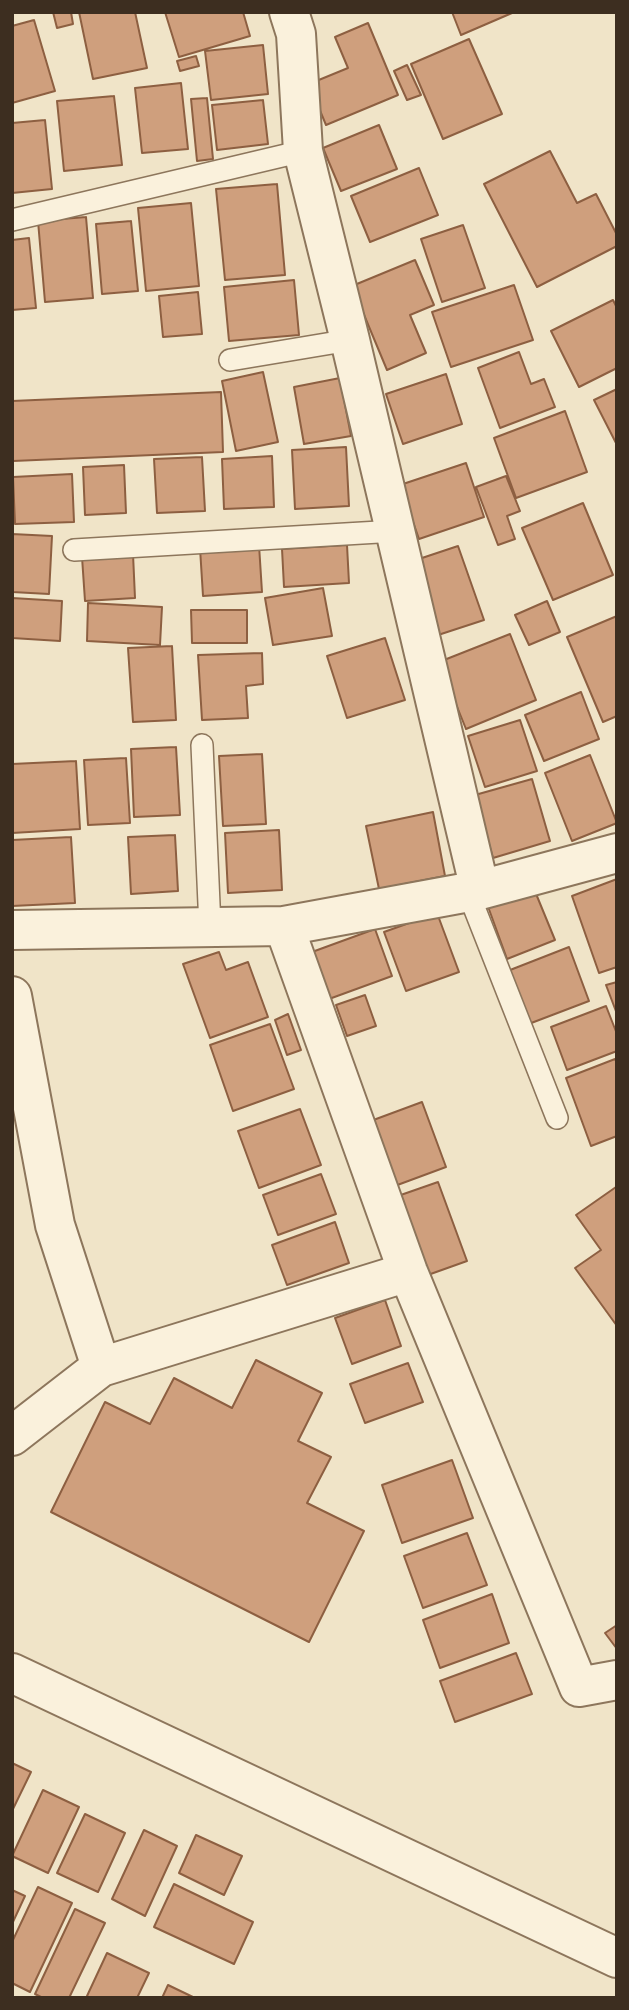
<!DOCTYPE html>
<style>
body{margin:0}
#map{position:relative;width:629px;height:2010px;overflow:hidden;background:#f0e4c8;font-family:Merriweather,serif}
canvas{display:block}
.frame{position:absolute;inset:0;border:14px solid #3d2e20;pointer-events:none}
</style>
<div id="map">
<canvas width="629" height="2010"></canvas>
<div class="frame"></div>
</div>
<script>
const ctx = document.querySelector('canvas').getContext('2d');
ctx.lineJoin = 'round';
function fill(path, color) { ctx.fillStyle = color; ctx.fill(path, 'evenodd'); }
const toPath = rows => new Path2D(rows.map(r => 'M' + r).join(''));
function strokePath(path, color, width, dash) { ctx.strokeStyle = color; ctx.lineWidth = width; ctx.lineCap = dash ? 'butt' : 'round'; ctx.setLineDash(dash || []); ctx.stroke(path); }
const building = toPath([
 [53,12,71,12,73,24,57,28,53,12],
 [79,12,135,12,147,68,93,79,79,12],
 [165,12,243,12,250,36,179,57,165,12],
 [452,12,511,12,512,13,461,35,452,12],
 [34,20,55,91,12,103,12,26,34,20],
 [368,23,398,95,326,125,309,84,348,68,335,37,368,23],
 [469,39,502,114,443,139,411,64,469,39],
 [263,45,268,94,211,100,205,51,263,45],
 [196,56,199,66,180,71,177,61,196,56],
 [407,65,421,95,407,100,394,71,407,65],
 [181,83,188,149,142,153,135,88,181,83],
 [114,96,122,165,64,171,57,101,114,96],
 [207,98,213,159,197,161,191,99,207,98],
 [263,100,268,144,217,150,212,105,263,100],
 [45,120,52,189,12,193,12,123,45,120],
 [379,125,397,169,341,191,323,148,379,125],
 [550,151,577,203,596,194,617,235,617,246,537,287,484,184,550,151],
 [419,168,438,215,370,242,351,196,419,168],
 [277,184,285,275,225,280,216,189,277,184],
 [191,203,199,286,146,291,138,208,191,203],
 [86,217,93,298,45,302,38,221,86,217],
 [131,221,138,291,102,294,96,224,131,221],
 [463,225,485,288,442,302,421,239,463,225],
 [29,238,36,308,12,310,12,240,29,238],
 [415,260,434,305,410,315,426,353,387,370,352,286,415,260],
 [294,280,299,335,229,341,224,287,294,280],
 [514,285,533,340,451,367,432,312,514,285],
 [198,292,202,334,163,337,159,296,198,292],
 [613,300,617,308,617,368,579,387,551,331,613,300],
 [519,352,531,384,544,379,555,407,500,428,478,368,519,352],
 [263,372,278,442,236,451,222,381,263,372],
 [446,374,462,424,403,444,386,394,446,374],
 [340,378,351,436,304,444,294,387,340,378],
 [617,389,617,445,594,400,617,389],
 [221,392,223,452,13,461,12,401,221,392],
 [565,411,587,472,516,498,494,438,565,411],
 [346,447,349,506,295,509,292,450,346,447],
 [272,456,274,507,224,509,222,459,272,456],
 [202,457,205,511,157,513,154,459,202,457],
 [466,463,484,517,419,539,400,485,466,463],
 [124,465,126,513,85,515,83,467,124,465],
 [72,474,74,522,15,524,13,477,72,474],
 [506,476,520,511,507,516,515,539,498,545,476,487,506,476],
 [583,503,613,575,553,600,522,528,583,503],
 [12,534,52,536,49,594,12,592,12,534],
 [259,545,262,592,203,596,200,548,259,545],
 [347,545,349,583,284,587,282,549,347,545],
 [458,546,484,620,435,636,410,562,458,546],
 [133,554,135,598,85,601,82,557,133,554],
 [323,588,332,636,273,645,265,598,323,588],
 [12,598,62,601,60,641,12,638,12,598],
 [547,601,560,632,529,645,515,615,547,601],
 [88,603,162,607,160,645,87,641,88,603],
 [191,610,247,610,247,643,192,643,191,610],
 [617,616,617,716,603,722,567,637,617,616],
 [510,634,536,700,466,729,439,662,510,634],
 [385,638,405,700,347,718,327,656,385,638],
 [172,646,176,720,133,722,128,648,172,646],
 [262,653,263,684,246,686,248,718,202,720,198,655,262,653],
 [581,692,599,739,544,761,525,715,581,692],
 [520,720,537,771,485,787,468,736,520,720],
 [176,747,180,815,134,817,131,749,176,747],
 [262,754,266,824,223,826,219,756,262,754],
 [590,755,617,823,572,841,545,773,590,755],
 [126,758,130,823,88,825,84,760,126,758],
 [76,761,80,829,12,833,12,764,76,761],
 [532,779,550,841,493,858,475,795,532,779],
 [433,812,445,876,379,889,366,826,433,812],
 [279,830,282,890,228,893,225,833,279,830],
 [175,835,178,891,131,894,128,837,175,835],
 [71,837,75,903,12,906,12,840,71,837],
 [617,879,617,967,599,973,572,896,617,879],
 [532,884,555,940,507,959,486,901,532,884],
 [437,913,459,972,406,991,384,932,437,913],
 [375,929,392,976,329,999,312,952,375,929],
 [569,947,589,1001,526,1025,505,972,569,947],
 [219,952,226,970,248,962,268,1017,210,1038,183,964,219,952],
 [617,982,617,1014,606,985,617,982],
 [365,995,376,1026,347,1036,336,1005,365,995],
 [606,1006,617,1034,617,1051,567,1070,551,1027,606,1006],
 [288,1014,301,1050,287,1055,275,1020,288,1014],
 [270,1024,294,1089,233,1111,210,1045,270,1024],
 [615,1059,617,1063,617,1136,591,1146,566,1078,615,1059],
 [422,1102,446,1167,392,1187,368,1122,422,1102],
 [300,1109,321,1165,259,1188,238,1131,300,1109],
 [321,1174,336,1214,278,1235,263,1195,321,1174],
 [438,1182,467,1261,425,1276,395,1197,438,1182],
 [616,1187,617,1188,617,1326,575,1268,601,1250,576,1215,616,1187],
 [335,1222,349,1263,287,1285,272,1245,335,1222],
 [385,1300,401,1346,352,1364,335,1318,385,1300],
 [256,1360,322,1393,298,1441,331,1457,307,1503,364,1531,309,1642,51,1512,105,1402,150,1424,174,1378,232,1408,256,1360],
 [408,1363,423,1402,365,1423,350,1384,408,1363],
 [452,1460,473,1518,402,1543,382,1485,452,1460],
 [467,1533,487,1585,423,1608,404,1556,467,1533],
 [492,1594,509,1643,440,1668,423,1620,492,1594],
 [617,1625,617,1649,605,1633,617,1625],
 [516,1653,532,1694,455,1722,440,1681,516,1653],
 [12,1763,31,1772,12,1811,12,1763],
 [43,1790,79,1807,48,1873,12,1856,43,1790],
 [85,1814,125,1833,98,1892,57,1873,85,1814],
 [144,1830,177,1846,145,1916,112,1899,144,1830],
 [196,1835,242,1856,224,1895,179,1873,196,1835],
 [174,1884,253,1922,234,1964,154,1927,174,1884],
 [38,1887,72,1903,30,1992,12,1983,12,1942,38,1887],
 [12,1890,25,1896,12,1924,12,1890],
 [75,1909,105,1923,69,1998,43,1998,35,1994,75,1909],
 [107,1953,149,1973,137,1998,90,1998,87,1996,107,1953],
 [168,1985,195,1998,162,1998,168,1985]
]);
fill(building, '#cf9f7d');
strokePath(building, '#8d5f41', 2);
const service = toPath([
 [12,220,303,151],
 [230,360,350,340],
 [74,550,396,531],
 [202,745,210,927],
 [468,892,557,1118]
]);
const minor = toPath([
 [289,12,296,34,303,151,350,340,480,890],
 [284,926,408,1272,579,1687,617,1680],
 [12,930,284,926,480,890,617,853],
 [12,996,55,1225,101,1367],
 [12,1436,101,1367,408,1272]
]);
const tertiary = toPath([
 [12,1673,617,1958]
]);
strokePath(service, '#8d765c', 24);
strokePath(minor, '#8d765c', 42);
strokePath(tertiary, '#8d765c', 42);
strokePath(service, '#faf1dc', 21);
strokePath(minor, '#faf1dc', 38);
strokePath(tertiary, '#faf1dc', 38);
</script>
